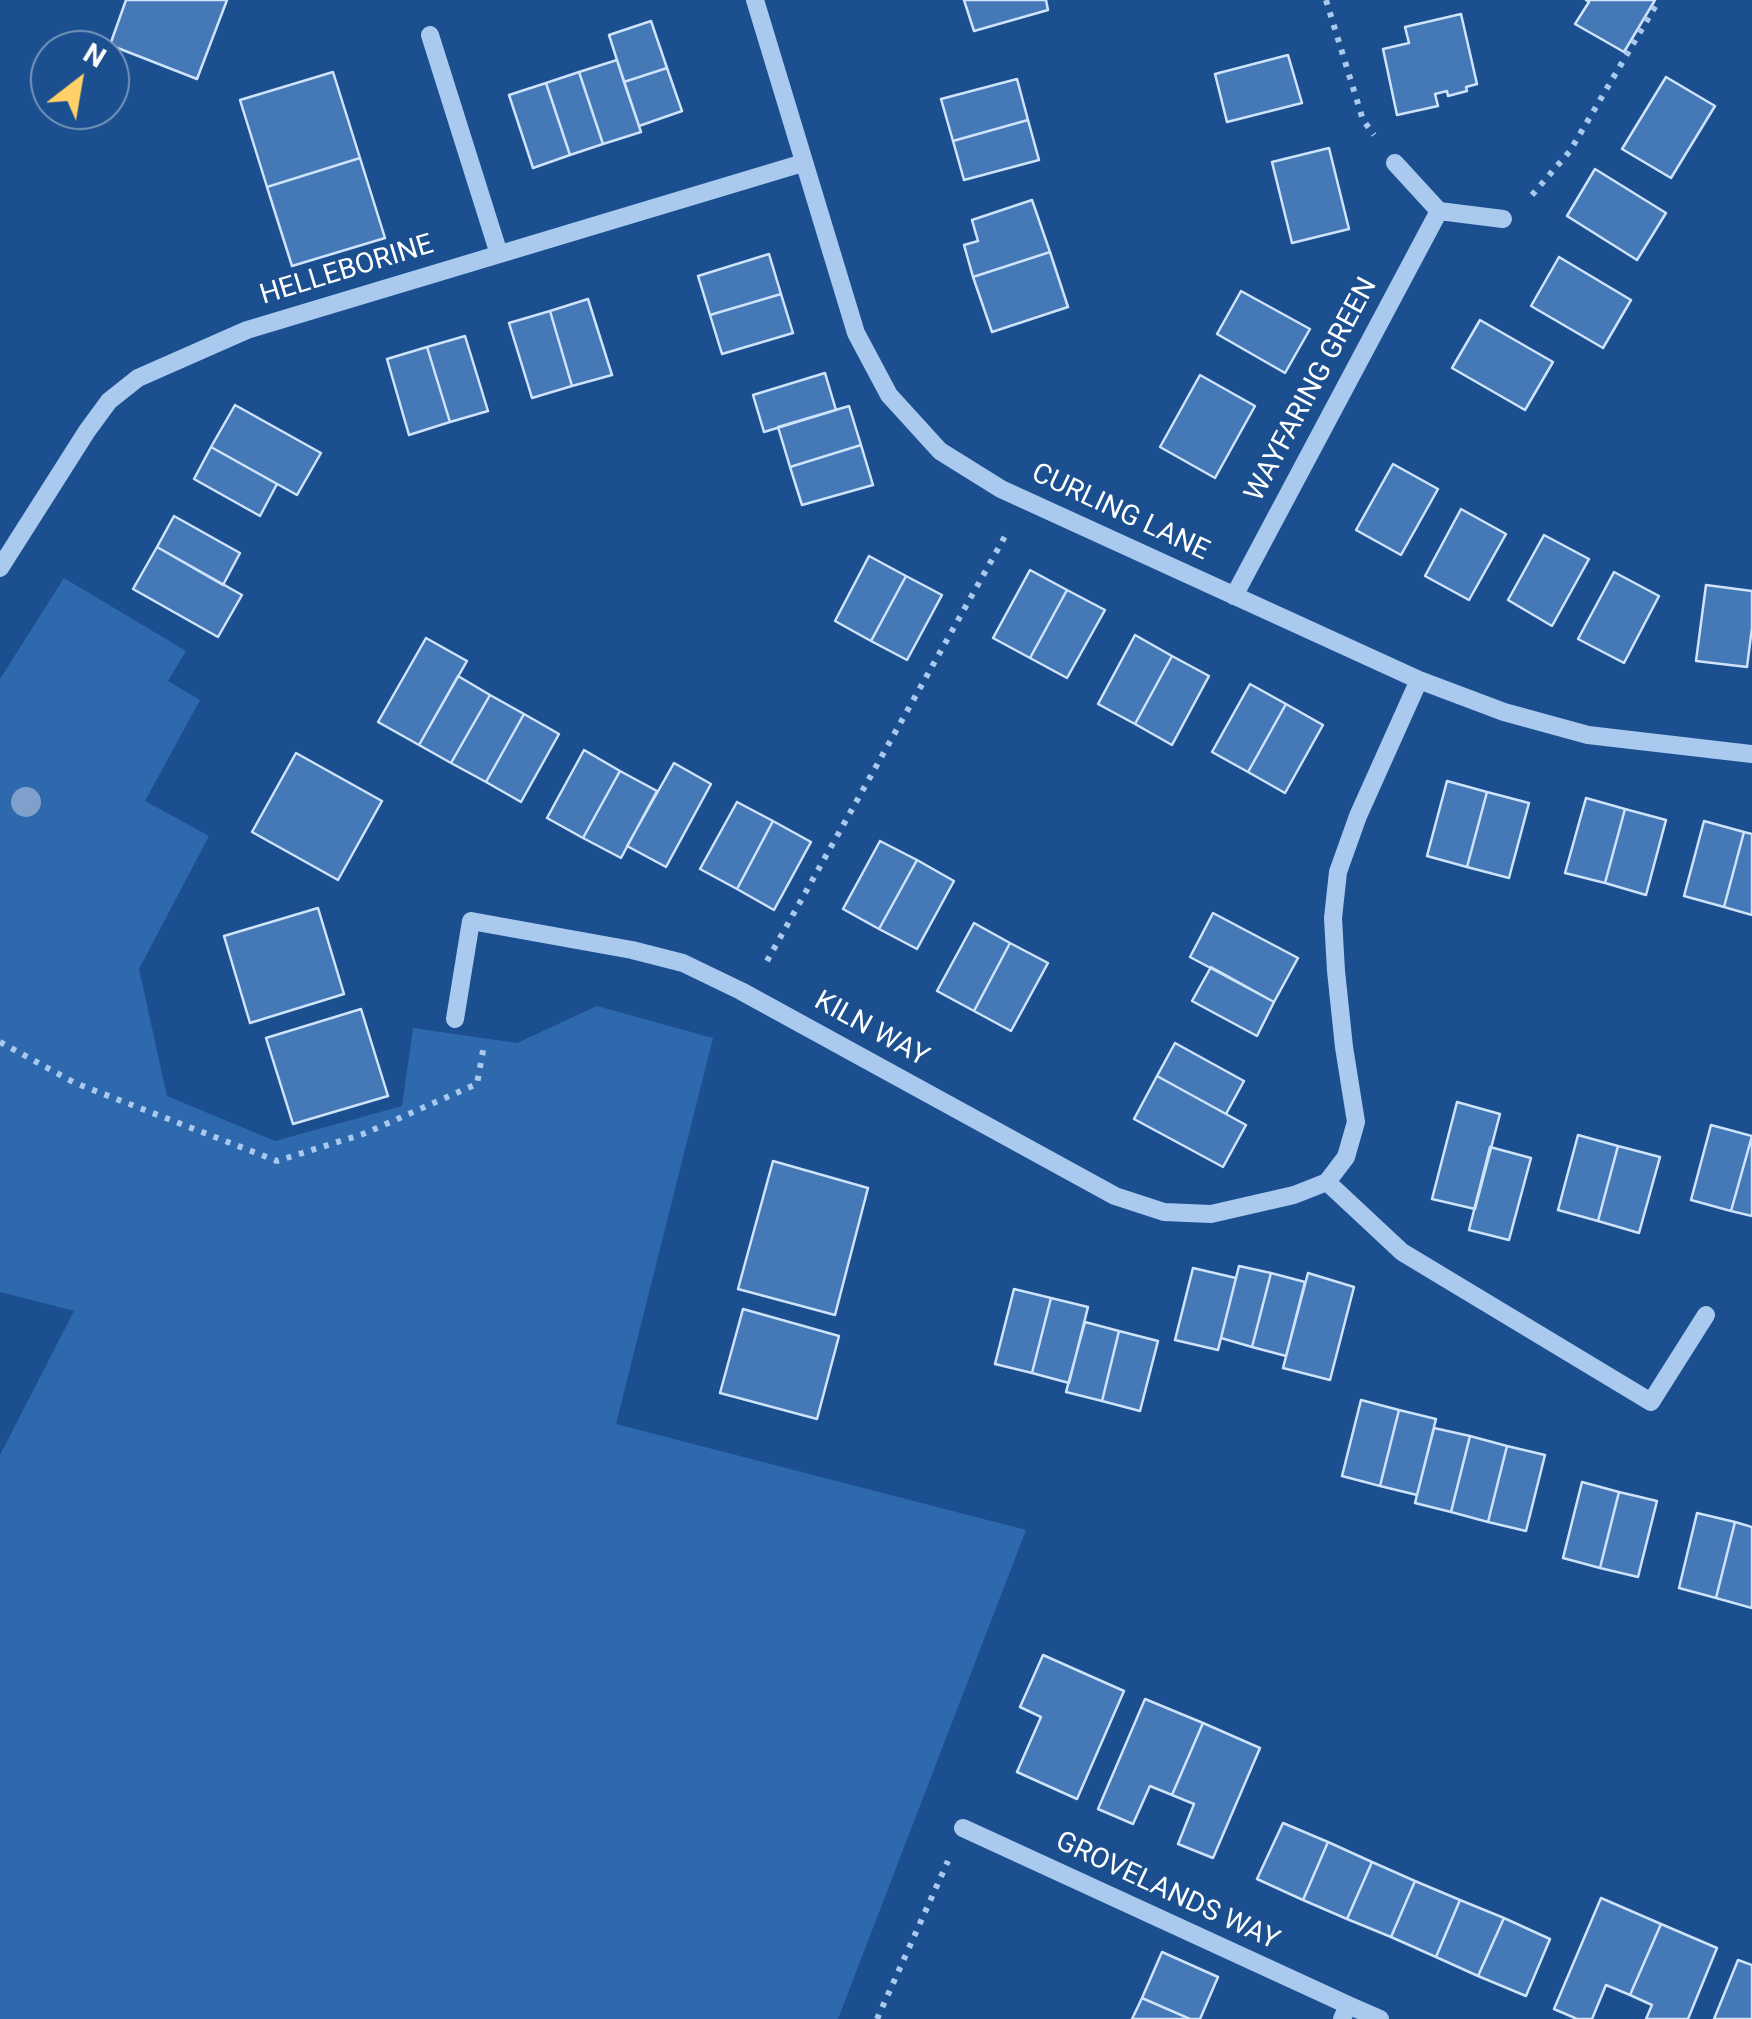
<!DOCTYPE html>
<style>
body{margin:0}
#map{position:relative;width:1752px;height:2019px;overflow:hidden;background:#1b4f8f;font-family:Roboto,sans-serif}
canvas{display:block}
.north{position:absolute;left:30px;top:30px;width:100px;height:100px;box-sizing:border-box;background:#1b4f8f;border:2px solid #7695bc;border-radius:50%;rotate:31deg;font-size:28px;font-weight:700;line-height:40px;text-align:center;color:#fff}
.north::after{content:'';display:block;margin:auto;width:35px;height:45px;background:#ffd166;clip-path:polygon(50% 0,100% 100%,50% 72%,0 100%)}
</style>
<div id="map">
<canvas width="1752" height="2019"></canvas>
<div class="north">N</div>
</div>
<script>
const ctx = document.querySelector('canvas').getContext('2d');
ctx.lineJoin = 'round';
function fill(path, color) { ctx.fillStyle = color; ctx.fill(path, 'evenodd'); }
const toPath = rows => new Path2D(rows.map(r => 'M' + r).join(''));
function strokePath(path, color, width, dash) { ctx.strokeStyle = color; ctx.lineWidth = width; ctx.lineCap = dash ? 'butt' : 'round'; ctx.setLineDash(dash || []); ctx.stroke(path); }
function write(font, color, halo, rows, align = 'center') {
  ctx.font = font + ' Roboto,sans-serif'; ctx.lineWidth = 8; ctx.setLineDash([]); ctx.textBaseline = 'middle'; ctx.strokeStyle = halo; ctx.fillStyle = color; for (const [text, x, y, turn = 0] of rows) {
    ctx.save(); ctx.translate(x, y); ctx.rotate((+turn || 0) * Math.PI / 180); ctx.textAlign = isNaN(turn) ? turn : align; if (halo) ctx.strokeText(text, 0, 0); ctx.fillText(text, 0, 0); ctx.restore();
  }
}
fill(toPath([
 [64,578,186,651,168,681,200,700,145,801,209,836,139,969,167,1096,275,1141,402,1106,413,1028,517,1043,597,1006,713,1038,616,1424,1026,1530,838,2019,0,2019,0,1455,74,1311,0,1292,0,679]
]), '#2e69ad');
const building = toPath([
 [126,0,227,0,197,79,110,45,126,0],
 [964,0,1046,0,1048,10,974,31,964,0],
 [1586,0,1655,0,1624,52,1575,24,1589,2,1586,0],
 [1461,14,1477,84,1466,87,1467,91,1448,96,1447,91,1435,94,1438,106,1397,115,1383,49,1409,43,1405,27,1461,14],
 [651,21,667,68,624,82,609,35,651,21],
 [1288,55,1302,103,1227,122,1215,74,1288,55],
 [617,60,641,132,603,144,579,72,617,60],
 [667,68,682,111,639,126,624,82,667,68],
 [333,72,360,158,267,187,240,100,333,72],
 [579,72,603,144,570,155,546,83,579,72],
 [1666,77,1715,106,1671,178,1622,149,1666,77],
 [1017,79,1028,120,953,141,941,99,1017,79],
 [546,83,570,155,533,168,509,95,546,83],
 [1028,120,1039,160,964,180,953,141,1028,120],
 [1329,148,1349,229,1292,243,1272,162,1329,148],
 [360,158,385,238,292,266,267,187,360,158],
 [1595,169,1666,213,1637,260,1567,216,1595,169],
 [1032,200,1050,252,973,277,964,245,978,241,972,220,1032,200],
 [1050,252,1068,307,992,332,973,277,1050,252],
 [769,254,781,294,710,315,698,276,769,254],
 [1559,257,1631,300,1603,348,1531,306,1559,257],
 [1241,291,1310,329,1285,373,1217,334,1241,291],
 [781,294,793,333,722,354,710,315,781,294],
 [588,299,612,375,572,386,550,311,588,299],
 [550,311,572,386,532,398,509,323,550,311],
 [1480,320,1553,362,1525,410,1452,368,1480,320],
 [465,336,488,411,450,422,427,347,465,336],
 [427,347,450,422,409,435,387,359,427,347],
 [825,373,836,410,764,432,753,395,825,373],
 [1200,375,1255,406,1215,478,1160,447,1200,375],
 [235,405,321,453,297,495,211,447,235,405],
 [849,406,861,445,790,467,778,427,849,406],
 [861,445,873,485,802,505,790,467,861,445],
 [211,447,277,484,260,516,194,479,211,447],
 [1393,464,1438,489,1401,555,1356,530,1393,464],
 [1461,509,1506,534,1469,600,1425,576,1461,509],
 [174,516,240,553,223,585,157,547,174,516],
 [1544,535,1589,559,1552,626,1508,600,1544,535],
 [157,547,242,595,218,637,133,589,157,547],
 [869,556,906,576,871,641,835,621,869,556],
 [1030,570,1067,590,1030,658,993,638,1030,570],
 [1614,572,1659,596,1624,663,1578,639,1614,572],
 [906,576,942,595,907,660,871,641,906,576],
 [1706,585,1752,591,1752,628,1747,667,1696,661,1706,585],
 [1067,590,1105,610,1067,678,1030,658,1067,590],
 [1135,635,1172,656,1135,724,1098,704,1135,635],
 [426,638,467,661,419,745,378,722,426,638],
 [1172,656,1209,676,1172,745,1135,724,1172,656],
 [458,676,490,695,451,763,419,745,458,676],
 [1250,684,1286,704,1248,772,1212,752,1250,684],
 [490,695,524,714,486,782,451,763,490,695],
 [1286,704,1323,725,1285,793,1248,772,1286,704],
 [524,714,559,734,521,802,486,782,524,714],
 [584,750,620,771,583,838,547,818,584,750],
 [296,753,382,801,338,880,252,832,296,753],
 [674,763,711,784,666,867,627,846,674,763],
 [620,771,657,791,621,858,583,838,620,771],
 [1447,781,1487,792,1467,867,1427,856,1447,781],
 [1487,792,1529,803,1509,878,1467,867,1487,792],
 [1586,798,1625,809,1605,883,1565,873,1586,798],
 [737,802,773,821,737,889,700,869,737,802],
 [1625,809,1666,820,1646,895,1605,883,1625,809],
 [773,821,811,842,774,910,737,889,773,821],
 [1704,821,1744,832,1724,907,1684,896,1704,821],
 [1744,832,1752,834,1752,915,1724,907,1744,832],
 [880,841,917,860,879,929,843,909,880,841],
 [917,860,954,881,917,949,879,929,917,860],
 [318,908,344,994,250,1023,224,936,318,908],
 [1213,913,1298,958,1274,1002,1190,957,1213,913],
 [974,923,1010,943,974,1011,937,991,974,923],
 [1010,943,1048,963,1011,1031,974,1011,1010,943],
 [1211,967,1274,1002,1257,1036,1192,1001,1211,967],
 [361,1009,388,1096,293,1124,266,1038,361,1009],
 [1175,1043,1244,1081,1226,1114,1157,1076,1175,1043],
 [1157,1076,1246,1125,1223,1167,1134,1119,1157,1076],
 [1457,1102,1500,1114,1475,1209,1432,1199,1457,1102],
 [1711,1125,1752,1136,1731,1211,1691,1200,1711,1125],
 [1578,1135,1618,1146,1598,1221,1558,1210,1578,1135],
 [1752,1136,1752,1216,1731,1211,1752,1136],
 [1618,1146,1660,1157,1639,1233,1598,1221,1618,1146],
 [1490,1147,1531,1158,1509,1240,1469,1230,1490,1147],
 [773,1161,868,1188,835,1315,738,1289,773,1161],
 [1239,1266,1271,1273,1252,1347,1221,1338,1239,1266],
 [1193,1268,1236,1278,1218,1350,1175,1340,1193,1268],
 [1271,1273,1305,1282,1286,1356,1252,1347,1271,1273],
 [1308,1273,1354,1287,1330,1380,1283,1368,1308,1273],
 [1014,1289,1051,1298,1032,1373,995,1364,1014,1289],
 [1051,1298,1088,1307,1069,1383,1032,1373,1051,1298],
 [743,1309,839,1336,817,1419,720,1393,743,1309],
 [1085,1322,1119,1331,1102,1401,1066,1392,1085,1322],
 [1119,1331,1158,1341,1140,1411,1102,1401,1119,1331],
 [1361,1400,1399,1410,1380,1486,1342,1476,1361,1400],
 [1399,1410,1436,1419,1417,1495,1380,1486,1399,1410],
 [1434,1428,1470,1436,1451,1512,1415,1503,1434,1428],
 [1470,1436,1507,1446,1488,1522,1451,1512,1470,1436],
 [1507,1446,1545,1455,1526,1531,1488,1522,1507,1446],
 [1582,1482,1619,1492,1600,1568,1563,1558,1582,1482],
 [1619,1492,1657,1501,1638,1577,1600,1568,1619,1492],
 [1697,1513,1735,1522,1716,1598,1679,1588,1697,1513],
 [1735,1522,1752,1527,1752,1608,1716,1598,1735,1522],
 [1043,1655,1124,1691,1077,1799,1017,1772,1041,1717,1020,1707,1043,1655],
 [1145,1699,1203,1723,1172,1795,1150,1786,1133,1824,1098,1809,1145,1699],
 [1203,1723,1260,1748,1213,1858,1178,1844,1194,1804,1172,1795,1203,1723],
 [1283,1823,1328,1842,1303,1900,1257,1879,1283,1823],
 [1328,1842,1372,1862,1347,1919,1303,1900,1328,1842],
 [1372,1862,1415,1881,1391,1937,1347,1919,1372,1862],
 [1415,1881,1460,1900,1436,1957,1391,1937,1415,1881],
 [1601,1898,1661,1924,1630,1995,1606,1985,1592,2019,1577,2019,1554,2009,1601,1898],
 [1460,1900,1504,1918,1478,1976,1436,1957,1460,1900],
 [1504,1918,1550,1939,1526,1996,1478,1976,1504,1918],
 [1661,1924,1717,1948,1688,2019,1646,2019,1652,2005,1630,1995,1661,1924],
 [1162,1952,1218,1977,1200,2019,1190,2019,1142,1998,1162,1952],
 [1738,1960,1752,1965,1752,2019,1714,2019,1738,1960],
 [1142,1998,1190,2019,1132,2019,1142,1998]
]);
fill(building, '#4478b7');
strokePath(building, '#cfe3fa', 2.5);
strokePath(toPath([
 [1326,0,1363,120,1374,135],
 [1532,195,1570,151,1659,0],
 [767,961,1008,531],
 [0,1042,75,1083,277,1161,363,1134,477,1084,484,1045],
 [877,2019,948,1861]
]), '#a9c9ee', 6, [5, 8]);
strokePath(toPath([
 [755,0,856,333,889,395,940,451,1001,489,1419,680,1504,712,1588,735,1752,754],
 [430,35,499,254],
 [1395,163,1439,211,1503,219],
 [0,568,87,431,109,401,138,378,247,330,803,163],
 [1234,596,1439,211],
 [455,1019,471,921,632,950,683,963,741,991,1115,1196,1164,1212,1211,1214,1294,1195,1327,1182,1346,1157,1356,1122,1344,1047,1336,971,1333,918,1338,872,1358,816,1419,680],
 [1327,1182,1402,1252,1651,1402,1706,1315],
 [963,1828,1348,2005,1342,2019],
 [1348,2005,1380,2019]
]), '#a9c9ee', 18);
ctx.fillStyle = '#7ea0ca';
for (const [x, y] of [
 [26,802]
]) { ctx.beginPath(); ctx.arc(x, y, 15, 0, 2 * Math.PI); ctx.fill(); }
write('28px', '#fff', '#1b4f8f', [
 ["HELLEBORINE",347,271,-17],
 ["WAYFARING GREEN",1312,390,-62],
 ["CURLING LANE",1120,513,25],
 ["KILN WAY",871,1030,29],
 ["GROVELANDS WAY",1167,1892,25]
]);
</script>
